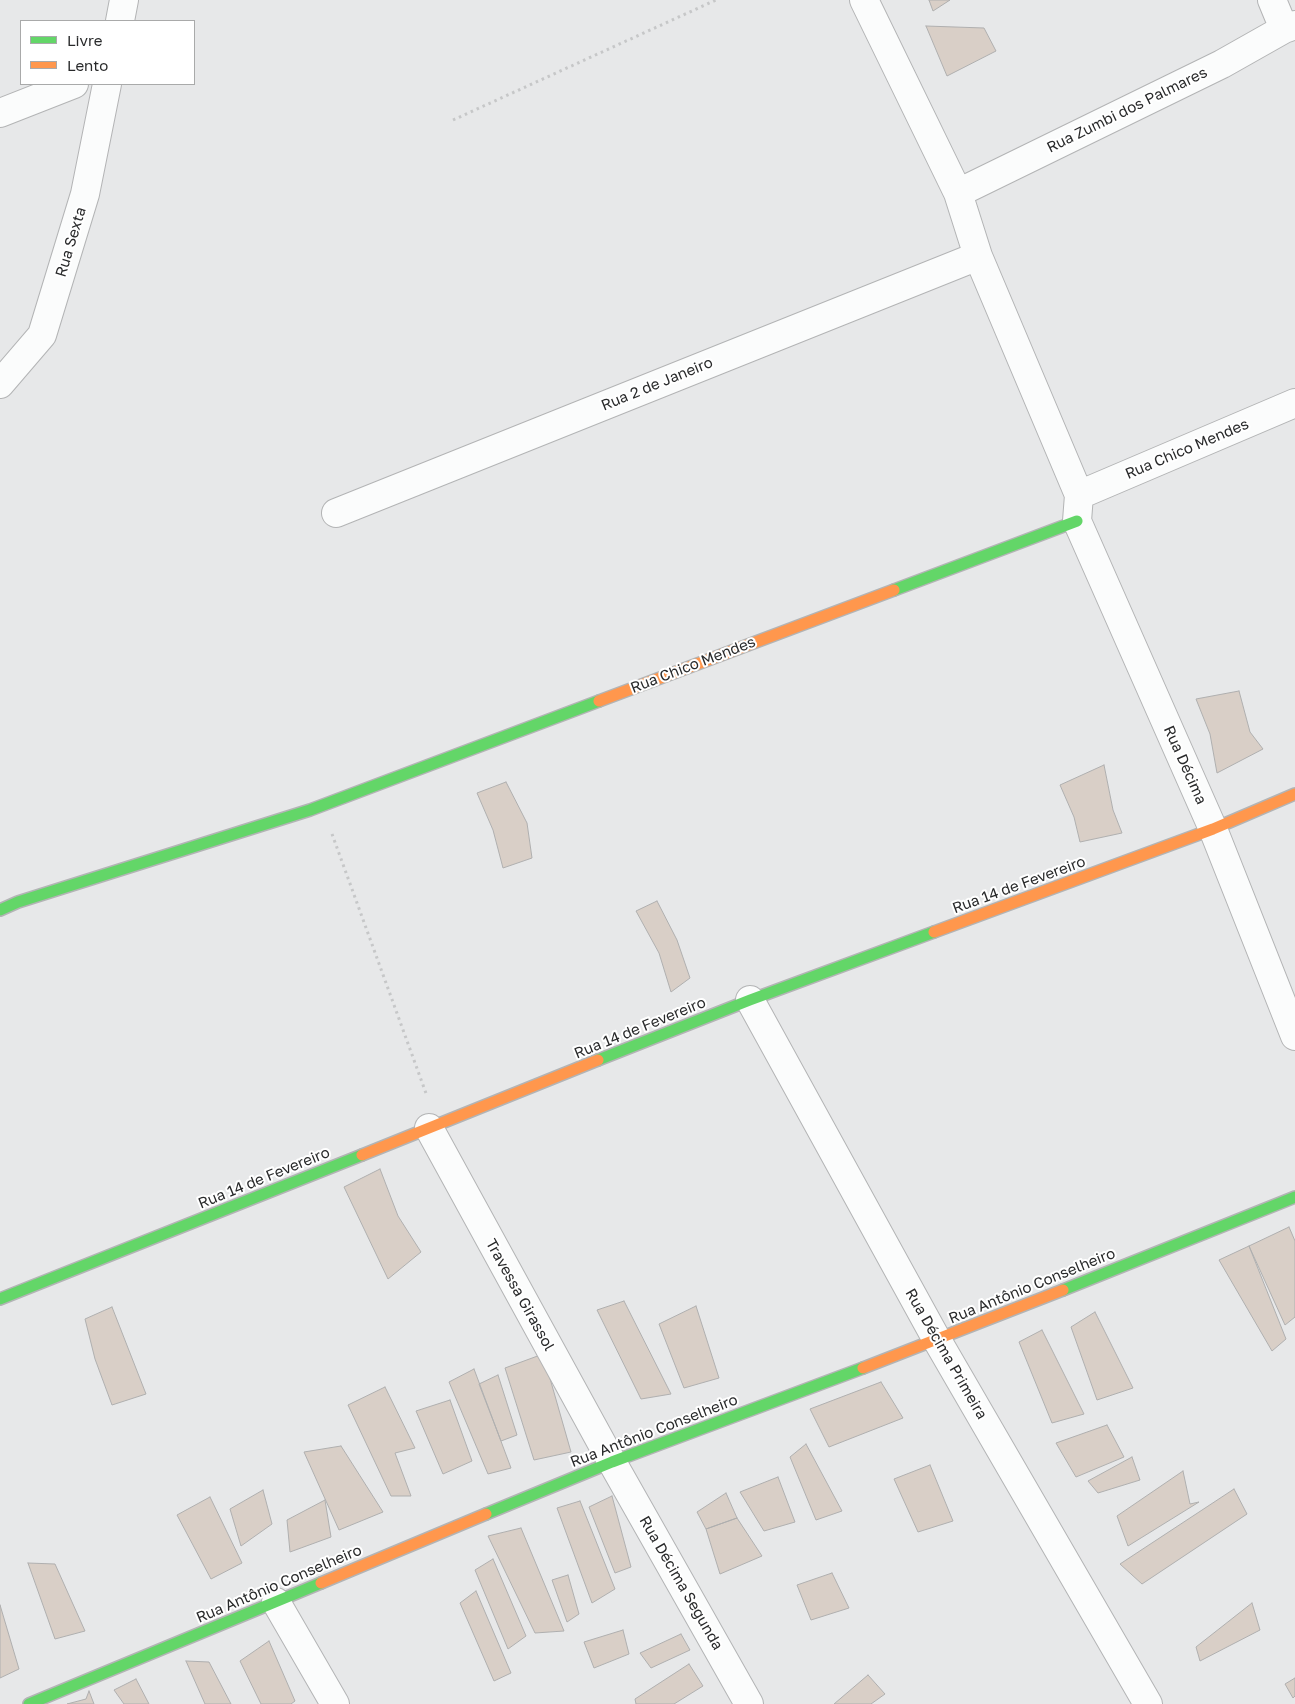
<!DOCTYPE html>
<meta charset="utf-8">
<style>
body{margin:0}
#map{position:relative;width:1295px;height:1704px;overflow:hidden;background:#e7e8e9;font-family:"Golos Text",sans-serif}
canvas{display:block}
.legend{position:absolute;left:20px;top:20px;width:175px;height:65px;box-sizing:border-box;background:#fff;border:1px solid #a9aaaa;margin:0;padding:6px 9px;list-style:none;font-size:15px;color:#292a2b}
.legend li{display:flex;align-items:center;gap:10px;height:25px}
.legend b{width:25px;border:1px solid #a9aaaa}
</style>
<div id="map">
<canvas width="1295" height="1704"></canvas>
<ul class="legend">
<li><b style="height:6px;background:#63d668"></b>Livre</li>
<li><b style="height:6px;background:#ff974d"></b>Lento</li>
</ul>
</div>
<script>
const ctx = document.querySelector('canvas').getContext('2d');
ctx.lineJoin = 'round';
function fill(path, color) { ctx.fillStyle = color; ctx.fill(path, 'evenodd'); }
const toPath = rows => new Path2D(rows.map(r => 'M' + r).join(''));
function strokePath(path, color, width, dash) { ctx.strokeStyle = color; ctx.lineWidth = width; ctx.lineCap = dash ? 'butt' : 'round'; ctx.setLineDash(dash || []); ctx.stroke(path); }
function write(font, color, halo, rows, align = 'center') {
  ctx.font = font + ' "Golos Text",sans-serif'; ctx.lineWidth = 4; ctx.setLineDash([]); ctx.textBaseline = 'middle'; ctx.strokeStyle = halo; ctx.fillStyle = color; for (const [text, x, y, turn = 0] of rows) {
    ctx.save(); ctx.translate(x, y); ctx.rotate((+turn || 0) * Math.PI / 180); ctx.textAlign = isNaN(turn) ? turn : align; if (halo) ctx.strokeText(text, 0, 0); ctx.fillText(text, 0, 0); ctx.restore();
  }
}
const building = toPath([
 [929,0,950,0,933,11,929,0],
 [926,26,984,28,996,51,947,76,926,26],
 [1239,691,1250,732,1263,749,1217,773,1210,734,1196,699,1239,691],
 [1104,765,1113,810,1122,833,1080,842,1074,817,1060,785,1104,765],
 [506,782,527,823,532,858,503,868,493,830,477,793,506,782],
 [657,901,677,940,690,978,671,992,659,953,636,911,657,901],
 [380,1169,398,1216,421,1252,388,1279,344,1187,380,1169],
 [1289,1227,1295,1241,1295,1317,1285,1325,1249,1246,1289,1227],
 [1249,1246,1286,1339,1272,1351,1219,1260,1249,1246],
 [624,1301,671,1394,641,1399,597,1310,624,1301],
 [696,1306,719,1378,684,1388,659,1324,696,1306],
 [112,1307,146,1394,112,1405,95,1359,85,1319,112,1307],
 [1095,1312,1133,1388,1097,1400,1071,1327,1095,1312],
 [1042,1330,1084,1414,1052,1423,1019,1342,1042,1330],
 [543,1354,571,1452,534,1460,505,1368,543,1354],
 [474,1369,511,1468,488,1474,449,1382,474,1369],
 [498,1375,517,1435,501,1441,479,1384,498,1375],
 [881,1382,903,1418,829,1447,810,1409,881,1382],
 [385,1387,415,1448,395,1453,411,1496,391,1496,348,1405,385,1387],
 [450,1400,472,1461,443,1474,416,1411,450,1400],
 [1107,1425,1124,1457,1076,1477,1056,1443,1107,1425],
 [806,1444,842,1511,816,1520,790,1457,806,1444],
 [341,1446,383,1512,339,1530,304,1452,341,1446],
 [1132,1457,1140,1480,1098,1493,1088,1481,1132,1457],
 [930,1465,953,1521,918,1532,894,1479,930,1465],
 [1183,1471,1190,1504,1199,1502,1128,1546,1117,1516,1183,1471],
 [778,1477,795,1522,764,1531,740,1492,778,1477],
 [1234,1489,1247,1514,1142,1584,1120,1564,1234,1489],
 [263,1490,272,1524,241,1546,230,1509,263,1490],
 [726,1493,737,1518,706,1529,697,1512,726,1493],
 [612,1496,631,1567,615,1573,589,1507,612,1496],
 [210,1497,242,1563,211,1579,177,1515,210,1497],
 [325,1500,331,1537,290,1552,287,1520,325,1500],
 [580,1501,615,1589,592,1603,557,1508,580,1501],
 [737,1518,762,1556,720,1574,706,1529,737,1518],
 [521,1528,564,1631,535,1633,488,1536,521,1528],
 [493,1559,526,1636,508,1649,475,1570,493,1559],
 [28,1563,55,1564,85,1631,55,1639,28,1563],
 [832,1573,849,1608,811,1620,797,1585,832,1573],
 [568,1575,579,1614,567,1622,552,1580,568,1575],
 [476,1591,511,1673,494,1681,460,1603,476,1591],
 [1252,1603,1260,1630,1200,1661,1196,1647,1252,1603],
 [0,1605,19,1669,0,1678,0,1605],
 [623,1630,629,1654,594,1668,584,1642,623,1630],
 [681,1634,690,1650,651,1668,640,1653,681,1634],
 [269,1641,295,1701,291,1704,261,1704,240,1661,269,1641],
 [186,1661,209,1662,231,1704,205,1704,186,1661],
 [689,1664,703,1686,674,1704,636,1704,635,1699,689,1664],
 [868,1675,885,1694,871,1704,834,1704,868,1675],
 [1295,1678,1295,1696,1293,1698,1285,1684,1295,1678],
 [136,1679,149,1704,124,1704,114,1690,136,1679],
 [89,1691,94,1704,67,1704,86,1699,89,1691]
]);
fill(building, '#d9cfc7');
strokePath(building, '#afafaf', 1);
const street = toPath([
 [864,0,958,193,978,256,1079,495,1077,521,1213,829,1295,1036],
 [1272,0,1284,29],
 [120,21,124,0],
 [0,113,74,84],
 [958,193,1222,64,1284,29,1295,25],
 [0,384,42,335,85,194,107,84],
 [1079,495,1295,403],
 [336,513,978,256],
 [750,1000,937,1340,1148,1704],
 [429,1128,612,1462,749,1704],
 [276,1602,335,1704]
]);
const fast = toPath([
 [894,590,1077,521],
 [0,910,18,902,310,810,599,701],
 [598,1060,750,1000,934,932],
 [1063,1290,1295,1197],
 [0,1299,362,1155],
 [486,1514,612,1462,863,1368],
 [29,1704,321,1583]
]);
const slow = toPath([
 [599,701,894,590],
 [934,932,1213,829,1295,794],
 [362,1155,598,1060],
 [863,1368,1063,1290],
 [321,1583,486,1514]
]);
strokePath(street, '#b3b4b5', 30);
strokePath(fast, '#b3b4b5', 14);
strokePath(slow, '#b3b4b5', 14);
strokePath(toPath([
 [453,120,716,0],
 [332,834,427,1096]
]), '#c6c7c8', 3, [2.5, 4]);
strokePath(street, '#fbfcfc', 28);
strokePath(fast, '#63d668', 11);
strokePath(slow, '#ff974d', 11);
write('15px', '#292a2b', '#fff', [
 ["Rua Zumbi dos Palmares",1127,110,-26],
 ["Rua Sexta",71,242,-73],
 ["Rua 2 de Janeiro",657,384,-22],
 ["Rua Chico Mendes",1187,449,-23],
 ["Rua Chico Mendes",693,665,-21],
 ["Rua Décima",1185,765,66],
 ["Rua 14 de Fevereiro",1019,885,-20],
 ["Rua 14 de Fevereiro",640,1028,-22],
 ["Rua 14 de Fevereiro",264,1178,-22],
 ["Rua Antônio Conselheiro",1032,1286,-22],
 ["Travessa Girassol",520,1295,61],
 ["Rua Décima Primeira",946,1354,60],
 ["Rua Antônio Conselheiro",654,1431,-21],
 ["Rua Décima Segunda",681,1583,60],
 ["Rua Antônio Conselheiro",279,1584,-23]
]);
</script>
